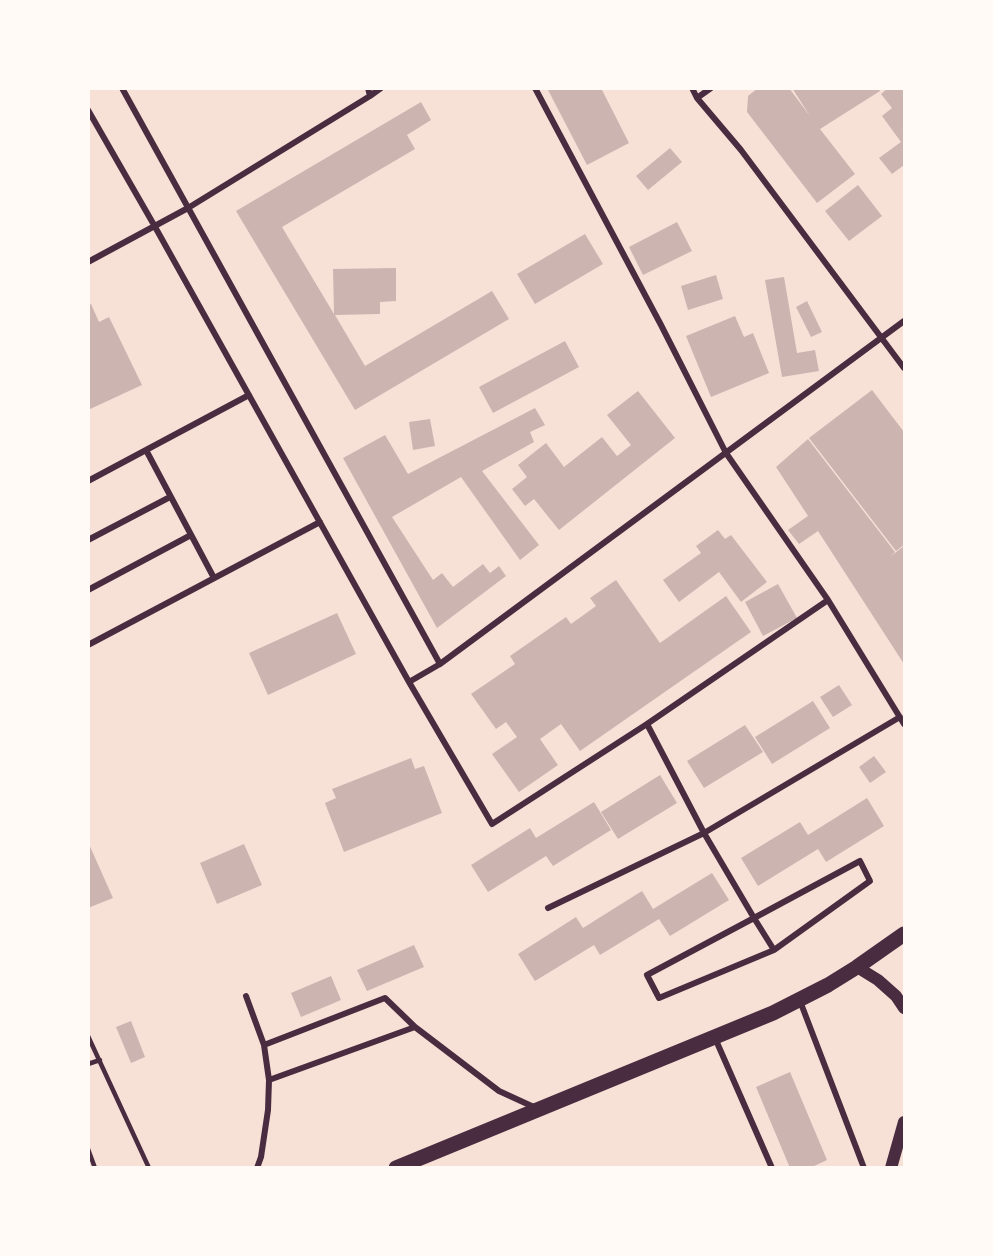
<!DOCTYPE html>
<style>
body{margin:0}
#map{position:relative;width:993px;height:1256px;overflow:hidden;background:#f7e1d7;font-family:Manrope,sans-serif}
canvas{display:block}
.frame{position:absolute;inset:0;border:90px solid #fffaf5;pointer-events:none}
</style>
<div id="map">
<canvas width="993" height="1256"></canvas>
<div class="frame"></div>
</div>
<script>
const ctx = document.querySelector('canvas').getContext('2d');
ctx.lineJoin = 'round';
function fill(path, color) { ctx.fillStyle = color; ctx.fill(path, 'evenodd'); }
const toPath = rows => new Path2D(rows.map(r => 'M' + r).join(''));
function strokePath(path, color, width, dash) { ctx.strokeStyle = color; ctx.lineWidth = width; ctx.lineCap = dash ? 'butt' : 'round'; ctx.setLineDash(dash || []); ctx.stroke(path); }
fill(toPath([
 [547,88,601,88,629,143,587,165],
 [758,88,789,88,810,116,792,88,878,88,880,91,820,129,855,174,817,203,747,112,748,96],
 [888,88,904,88,904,165,892,174,879,158,901,142,882,116,892,108,881,94],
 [421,102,431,120,407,135,415,149,282,227,334,314,333,269,396,268,396,301,380,302,380,314,335,315,365,366,492,291,509,319,355,410,236,211],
 [670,148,682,162,648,190,636,176],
 [858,185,882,216,849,241,825,211],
 [677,222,692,251,643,275,629,247],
 [585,234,603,264,535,304,517,274],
 [716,275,723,299,688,310,681,286],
 [784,277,797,353,815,350,819,371,782,377,765,280],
 [807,301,822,332,811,337,796,307],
 [91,304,99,322,109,317,142,385,88,410,88,305],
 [735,316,744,337,753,333,769,373,711,397,686,336],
 [565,341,579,367,493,413,479,387],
 [872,390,904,432,904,545,896,551,809,438],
 [638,391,675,438,559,530,534,499,525,506,512,489,527,477,518,465,546,443,564,467,602,437,617,456,631,445,607,415],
 [535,408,545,425,530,432,534,442,482,471,539,545,520,560,461,477,392,517,433,580,442,573,453,587,483,564,490,573,499,566,506,576,437,628,343,458,385,435,408,474],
 [430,419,435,446,413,450,409,422],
 [808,439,895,552,891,556,904,546,904,664,818,531,799,544,788,530,808,516,776,467],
 [718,530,725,539,731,535,767,582,741,602,719,572,679,602,663,580,701,553,696,546],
 [616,580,660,643,726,596,751,632,580,751,561,724,540,739,558,765,519,792,492,754,517,737,506,722,496,729,471,694,515,664,510,656,566,617,571,624,596,606,590,598],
 [778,584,797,618,763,636,745,602],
 [337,613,356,654,268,695,249,653],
 [839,685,852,705,833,717,820,697],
 [813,701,830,728,772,764,755,737],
 [745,725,763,752,704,788,687,761],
 [874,756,886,772,870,783,859,767],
 [411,758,415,769,424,766,442,813,344,852,325,803,336,798,332,789],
 [660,775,677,803,618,839,601,812],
 [867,798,884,826,826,862,818,849,758,886,741,858,800,822,808,835],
 [594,802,611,830,553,866,546,856,488,892,471,865,530,828,536,838],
 [88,842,113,898,88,908],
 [244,844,262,885,217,904,200,863],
 [712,873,729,900,670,936,659,919,600,955,594,945,535,981,518,954,576,917,583,928,642,891,653,909],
 [414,945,424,967,367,991,357,970],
 [331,976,341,1000,301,1017,291,993],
 [131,1021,145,1057,131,1063,116,1027],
 [790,1072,827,1160,810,1168,790,1168,756,1087]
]), '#ccb4b1');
strokePath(toPath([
 [88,1036,149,1168],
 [88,1064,100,1060],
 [88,1149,95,1168]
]), '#4a2c40', 4.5);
strokePath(toPath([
 [122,88,440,664],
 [535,88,661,325,726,453,828,600,904,724],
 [692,88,697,98,741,150,904,368],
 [370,96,381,88],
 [697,98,711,88],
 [88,110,154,225,409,682,492,824,647,724,828,600],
 [88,262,188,208,370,96,368,88],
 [146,450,214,578],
 [88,481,249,395],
 [88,540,170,497],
 [88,590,191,535],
 [88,645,320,522],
 [409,682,440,664,904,321],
 [647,724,704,833,754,918,774,950,870,881,860,861,754,918,647,975,659,998,774,950],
 [548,908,704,833,900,717],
 [246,996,264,1045],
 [800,1001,864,1168],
 [715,1038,772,1168],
 [269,1080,264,1045,385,998,415,1027],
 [257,1168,261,1157,268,1110,269,1080,415,1027,499,1091,536,1108]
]), '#4a2c40', 6);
strokePath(toPath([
 [857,967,878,980,896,996,904,1008],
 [891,1168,904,1122]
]), '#4a2c40', 12);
strokePath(toPath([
 [396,1168,773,1013,828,985,857,967,904,934]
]), '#4a2c40', 15);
</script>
